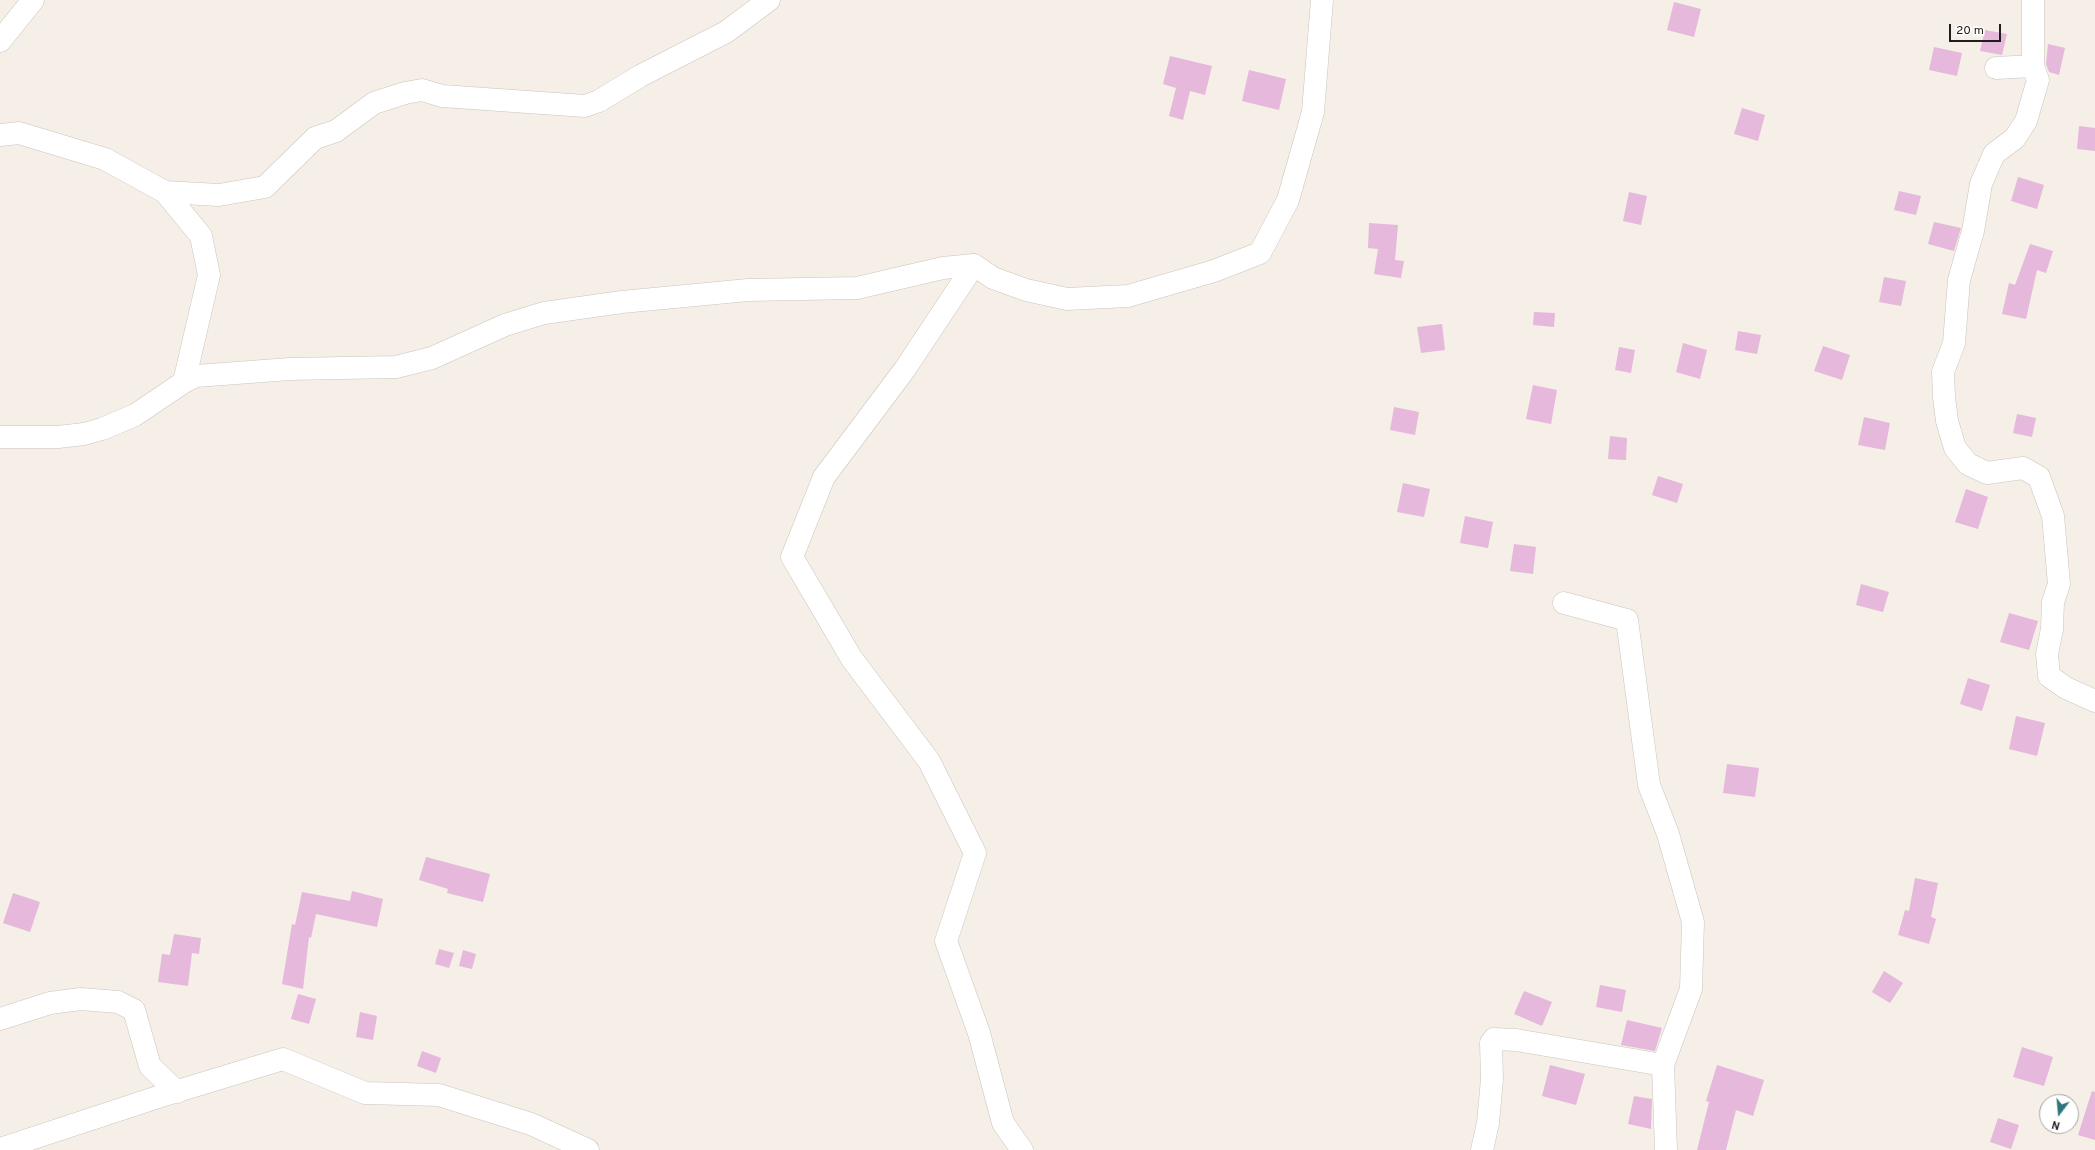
<!DOCTYPE html>
<style>
body{margin:0}
#map{position:relative;width:2095px;height:1150px;overflow:hidden;background:#f5efe7;font-family:Overpass,sans-serif}
canvas{display:block}
.north{position:absolute;left:2039px;top:1094px;width:40px;height:40px;box-sizing:border-box;background:#fff;border:1px solid #a6a5a3;border-radius:50%;rotate:196deg;font-size:11px;font-weight:700;line-height:16px;text-align:center;color:#201d1a}
.north::after{content:'';display:block;margin:auto;width:14px;height:18px;background:#2e767f;clip-path:polygon(50% 0,100% 100%,50% 72%,0 100%)}
.scale{position:absolute;left:1949px;top:24px;width:52px;height:18px;box-sizing:border-box;border:2px solid #201d1a;border-top:0;padding-left:5px;font-size:12px;line-height:14px;white-space:nowrap;color:#201d1a;-webkit-text-stroke:3px #fff;paint-order:stroke}
</style>
<div id="map">
<canvas width="2095" height="1150"></canvas>
<div class="north">N</div>
<div class="scale">20 m</div>
</div>
<script>
const ctx = document.querySelector('canvas').getContext('2d');
ctx.lineJoin = 'round';
function fill(path, color) { ctx.fillStyle = color; ctx.fill(path, 'evenodd'); }
const toPath = rows => new Path2D(rows.map(r => 'M' + r).join(''));
function strokePath(path, color, width, dash) { ctx.strokeStyle = color; ctx.lineWidth = width; ctx.lineCap = dash ? 'butt' : 'round'; ctx.setLineDash(dash || []); ctx.stroke(path); }
fill(toPath([
 [1674,2,1701,9,1694,37,1667,30],
 [1985,30,2007,34,2002,55,1980,51],
 [2048,44,2065,48,2059,75,2049,72,2046,64],
 [1934,47,1962,53,1957,76,1929,70],
 [1170,56,1212,66,1205,95,1190,91,1183,120,1169,116,1176,88,1163,84],
 [1249,70,1286,79,1279,110,1242,101],
 [1742,108,1765,115,1758,141,1734,134],
 [2079,126,2095,128,2095,151,2077,149],
 [2018,177,2044,185,2037,209,2011,201],
 [1899,191,1921,196,1916,215,1894,210],
 [1629,192,1647,196,1641,225,1623,221],
 [1934,222,1961,228,1954,251,1928,244],
 [1369,223,1398,225,1395,260,1404,261,1401,278,1374,274,1378,249,1368,248],
 [2030,244,2053,251,2046,273,2037,270,2026,319,2002,314,2009,283,2015,285],
 [1884,277,1906,281,1901,306,1879,302],
 [1534,312,1555,313,1554,327,1533,325],
 [1442,324,1445,350,1421,353,1417,327],
 [1738,331,1761,335,1757,354,1735,350],
 [1683,343,1707,350,1700,379,1676,372],
 [1823,346,1850,355,1842,380,1814,371],
 [1619,347,1635,350,1631,373,1615,370],
 [1533,385,1557,390,1551,424,1526,419],
 [1394,407,1419,412,1415,435,1390,430],
 [2017,414,2036,418,2032,437,2013,433],
 [1864,417,1890,423,1885,450,1858,445],
 [1610,436,1627,438,1626,460,1608,459],
 [1658,476,1683,484,1677,503,1652,495],
 [1403,483,1430,489,1424,517,1397,512],
 [1966,489,1988,497,1978,529,1955,522],
 [1465,516,1493,522,1488,548,1460,543],
 [1514,544,1536,547,1533,574,1510,571],
 [1861,584,1889,592,1883,612,1856,605],
 [2009,613,2038,621,2029,650,2000,642],
 [1968,678,1990,685,1982,711,1960,704],
 [2016,716,2045,723,2037,756,2009,749],
 [1727,764,1759,768,1755,797,1723,793],
 [426,857,490,874,483,902,447,893,448,889,419,880],
 [1915,878,1938,883,1931,917,1936,919,1929,944,1898,935,1905,910,1909,911],
 [352,891,383,899,377,927,316,914,311,938,309,937,303,989,282,984,292,924,295,925,302,892,350,901],
 [13,893,40,902,30,932,3,923],
 [174,934,201,938,199,954,192,953,188,986,158,982,162,954,170,955],
 [439,949,454,953,449,968,435,964],
 [463,950,476,954,472,969,459,966],
 [1884,971,1903,983,1890,1003,1872,992],
 [1600,985,1626,990,1622,1012,1596,1007],
 [1524,991,1552,1002,1542,1026,1514,1014],
 [298,994,316,999,309,1024,291,1019],
 [360,1012,377,1016,373,1040,356,1037],
 [1627,1020,1662,1028,1655,1051,1621,1045],
 [2022,1047,2053,1057,2044,1086,2013,1077],
 [422,1051,441,1058,436,1073,417,1066],
 [1550,1065,1585,1074,1576,1105,1542,1096],
 [1717,1065,1764,1080,1753,1116,1736,1110,1726,1150,1697,1150,1709,1102,1706,1101],
 [2092,1091,2095,1092,2095,1140,2078,1135],
 [1634,1096,1652,1099,1651,1129,1628,1124],
 [1998,1118,2019,1125,2011,1149,1990,1142]
]), '#e5b8dc');
const minor = toPath([
 [2033,0,2033,66,2038,80,2026,121,2015,138,1994,154,1981,184,1973,231,1959,280,1954,343,1943,372,1944,397,1947,421,1955,448,1968,464,1987,473,2023,468,2039,477,2053,516,2059,584,2053,602,2052,629,2047,654,2049,676,2066,688,2095,701],
 [0,41,33,0],
 [1996,68,2033,66],
 [0,135,19,133,105,159,165,192,201,236,209,275,184,382],
 [165,192,219,195,265,187,315,138,336,131,374,103,405,93,422,90,442,96,585,106,599,101,640,76,726,32,769,0],
 [974,265,905,369,824,477,792,557,852,659,929,761,975,853,946,941,979,1033,1003,1123,1022,1150],
 [0,437,58,437,84,434,102,429,135,415,184,382,196,376,290,369,396,367,432,358,505,325,544,313,622,302,748,290,857,288,943,268,974,265,993,278,1026,290,1067,299,1128,296,1214,271,1260,253,1288,200,1313,112,1322,0],
 [1564,603,1627,620,1649,785,1668,834,1693,922,1691,989,1663,1065,1666,1150],
 [0,1019,50,1003,81,999,118,1002,134,1010,150,1066,177,1092],
 [0,1149,158,1097,283,1059,365,1093,439,1095,531,1124,588,1150],
 [1482,1150,1488,1123,1492,1079,1491,1043,1494,1039,1516,1040,1663,1065]
]);
strokePath(minor, '#cac4bc', 23);
strokePath(minor, '#fff', 22);
</script>
